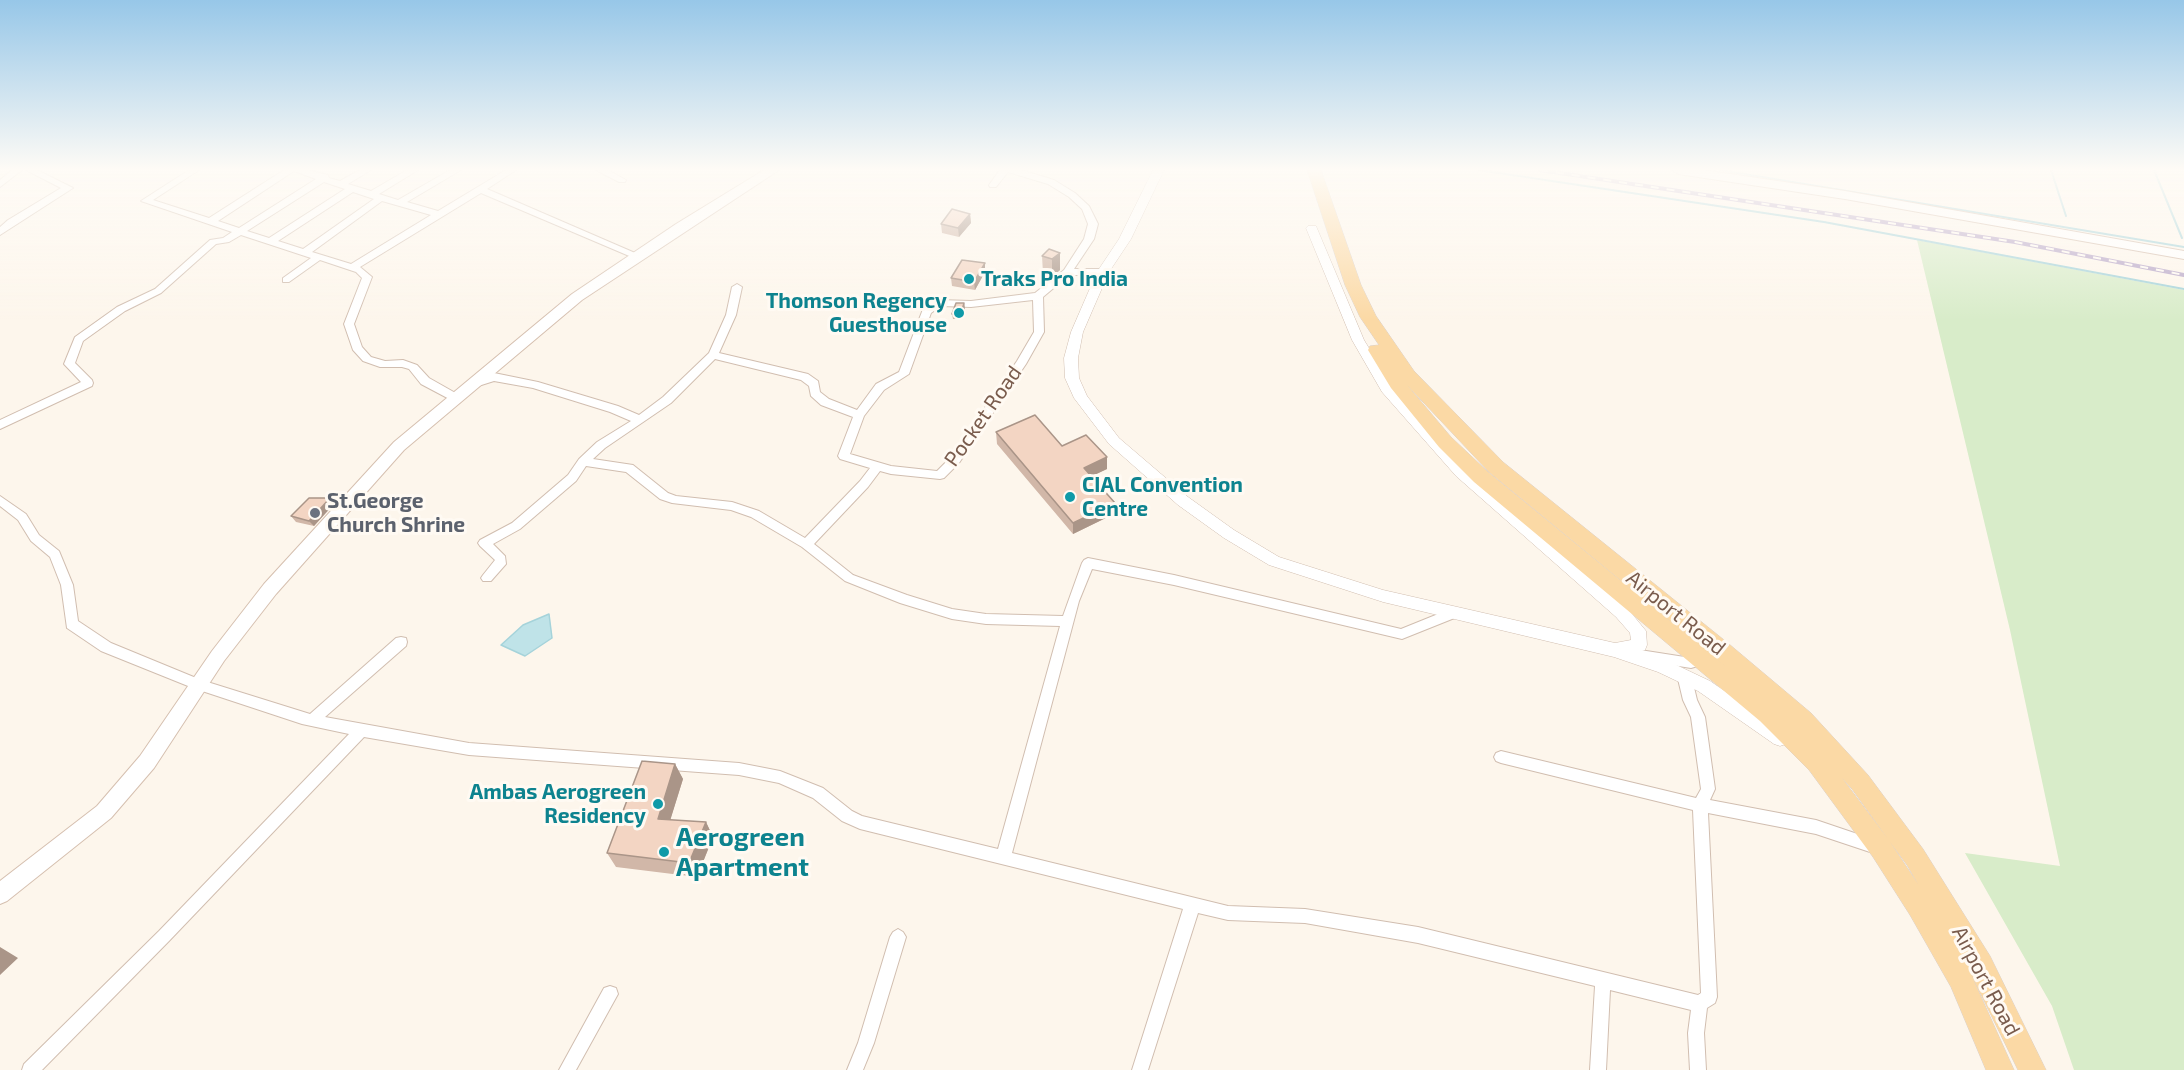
<!DOCTYPE html>
<style>
body{margin:0}
canvas{display:block;background:#fdf6ec}
</style>
<canvas width="2184" height="1070"></canvas>
<script>
const ctx = document.querySelector('canvas').getContext('2d');
ctx.lineJoin = 'round';
function fill(path, color) { ctx.fillStyle = color; ctx.fill(path, 'evenodd'); }
const toPath = rows => new Path2D(rows.map(r => 'M' + r).join(''));
function strokePath(path, color, width, dash) { ctx.strokeStyle = color; ctx.lineWidth = width; ctx.lineCap = dash ? 'butt' : 'round'; ctx.setLineDash(dash || []); ctx.stroke(path); }
function write(font, color, halo, rows, align = 'center') {
  ctx.font = font + ' "Exo 2",sans-serif'; ctx.lineWidth = 6; ctx.setLineDash([]); ctx.textBaseline = 'middle'; ctx.strokeStyle = halo; ctx.fillStyle = color; for (const [text, x, y, turn = 0] of rows) {
    ctx.save(); ctx.translate(x, y); ctx.rotate((+turn || 0) * Math.PI / 180); ctx.textAlign = isNaN(turn) ? turn : align; if (halo) ctx.strokeText(text, 0, 0); ctx.fillText(text, 0, 0); ctx.restore();
  }
}
fill(toPath([
 [1917,240,2184,290,2184,1070,2074,1070,2052,1006,1965,853,2060,866,2010,630]
]), '#d8ecc9');
const water = toPath([
 [549,614,552,638,525,656,501,645,523,625,549,614]
]);
fill(water, '#bfe3e8');
strokePath(water, '#a5d3da', 1.5);
strokePath(toPath([
 [1479,170,1824,222,2184,289],
 [1720,170,2184,247],
 [2051,170,2066,216],
 [2154,170,2182,238]
]), '#a5d3da', 2);
const minor = toPath([
 [12,170,22,170,0,187,0,180,12,170],
 [26,170,37,170,73,188,0,235,0,227,8,220,61,188,26,170],
 [189,170,199,170,153,200,209,218,284,170,307,170,328,175,329,178,340,181,360,170,371,170,348,184,371,191,407,170,418,170,379,194,398,200,450,170,461,170,407,202,438,211,506,170,516,170,487,189,642,256,640,258,634,258,481,193,360,267,372,277,354,324,362,347,371,357,385,361,403,360,417,365,429,378,459,395,460,398,459,401,455,402,421,384,409,369,402,367,380,367,363,361,353,350,344,324,362,278,356,272,320,260,289,282,283,282,283,278,311,258,241,235,229,242,216,244,161,293,125,311,83,341,75,363,92,380,93,383,92,386,0,429,0,420,81,382,64,364,75,337,117,307,155,289,210,240,223,238,232,232,141,201,189,170],
 [294,171,316,179,239,228,218,221,294,171],
 [324,182,345,189,269,238,247,231,324,182],
 [353,192,374,199,303,249,278,241,353,192],
 [382,201,431,215,351,264,312,252,382,201],
 [596,170,608,170,626,180,625,182,619,182,596,170],
 [1000,170,1021,170,1054,180,1075,193,1089,206,1098,224,1094,239,1074,269,1103,269,1108,272,1103,275,1069,275,1043,297,1044,332,1026,364,959,463,944,478,940,479,891,474,880,471,868,487,814,544,853,575,907,595,952,609,986,614,1063,616,1082,563,1084,560,1088,558,1174,575,1401,629,1453,608,1457,609,1459,613,1457,617,1402,639,1174,585,1092,569,1079,601,1012,853,1228,906,1305,909,1418,927,1698,995,1701,993,1693,810,1501,763,1496,761,1494,757,1496,753,1501,751,1696,798,1701,789,1691,717,1683,700,1678,679,1680,675,1685,673,1690,675,1692,679,1697,700,1705,717,1715,789,1710,800,1816,820,1881,842,1883,847,1881,852,1876,854,1816,834,1708,813,1717,997,1715,1003,1707,1008,1704,1033,1706,1070,1690,1070,1688,1033,1691,1010,1610,990,1606,1070,1590,1070,1595,986,1418,943,1305,923,1228,920,1198,913,1148,1070,1132,1070,1183,909,860,829,842,821,813,798,779,783,739,775,469,755,364,737,169,941,42,1070,22,1070,24,1064,159,931,349,734,302,724,193,688,101,651,67,628,61,585,50,557,31,541,18,520,0,506,0,496,26,514,39,535,59,551,73,585,78,621,111,643,201,680,310,714,396,638,401,637,406,638,407,642,406,646,325,717,469,743,739,763,780,771,823,788,852,811,862,816,998,849,1060,626,986,624,952,619,900,603,845,581,802,547,751,517,731,510,672,503,660,499,626,472,586,466,576,481,520,529,493,544,505,556,506,564,491,581,483,581,481,578,483,575,495,560,480,546,478,543,480,540,512,523,568,475,579,459,597,442,631,421,610,412,533,388,494,381,475,387,470,383,471,380,494,373,538,382,618,406,639,415,663,397,709,353,726,315,732,287,737,284,742,287,736,315,719,353,808,374,818,381,820,392,829,399,857,410,876,384,899,372,923,309,939,300,971,301,1035,293,1064,270,1084,239,1088,224,1082,209,1069,197,1048,184,1008,172,996,187,990,187,989,185,1000,170],
 [1033,300,1034,332,1017,361,951,457,937,471,891,466,850,454,864,416,884,390,909,374,931,313,941,306,971,307,1033,300],
 [715,359,801,380,809,386,811,396,821,405,853,417,838,456,840,459,870,468,860,481,805,538,759,511,732,502,676,496,668,493,633,465,593,459,605,448,671,403,715,359],
 [1640,650,1691,658,1700,652,1705,653,1707,660,1705,664,1691,668,1635,659,1633,655,1635,651,1640,650],
 [898,929,903,932,906,937,874,1043,863,1070,847,1070,858,1043,890,937,893,932,898,929],
 [610,986,616,988,618,994,576,1070,559,1070,604,988,610,986]
]);
const tertiary = toPath([
 [1153,170,1164,170,1131,239,1109,272,1083,332,1078,358,1079,378,1087,396,1119,438,1188,497,1234,530,1279,557,1383,590,1615,643,1631,640,1630,633,1616,617,1456,476,1382,392,1352,340,1306,228,1308,226,1316,226,1364,340,1392,386,1466,468,1628,609,1646,631,1647,645,1645,650,1639,652,1670,662,1710,681,1786,734,1789,739,1786,744,1780,746,1774,744,1698,691,1658,672,1614,657,1383,602,1269,565,1224,538,1178,505,1109,444,1074,398,1065,378,1064,358,1071,332,1097,272,1119,239,1153,170]
]);
const secondary = toPath([
 [764,170,779,170,582,300,404,450,276,594,224,661,154,768,111,818,7,901,0,904,0,881,97,806,140,756,212,651,264,584,394,442,572,294,676,224,764,170],
 [1672,170,1703,170,1845,191,2184,251,2184,259,1845,199,1678,174,1672,170]
]);
const primary = toPath([
 [1307,170,1321,170,1361,285,1376,316,1414,371,1503,462,1729,644,1811,713,1868,775,1923,849,1990,956,2046,1070,2018,1070,1969,970,2014,1070,1986,1070,1951,987,1910,915,1873,857,1809,770,1760,721,1474,482,1439,447,1391,388,1368,350,1370,346,1379,345,1360,317,1345,285,1307,170],
 [1407,385,1489,472,1736,675,1488,472,1451,437,1407,385],
 [1842,778,1852,789,1888,839,1842,778],
 [1890,842,1907,865,1918,884,1890,842]
]);
strokePath(minor, '#d1beb0', 2);
strokePath(tertiary, '#d1beb0', 1);
strokePath(secondary, '#d6c0b0', 2);
strokePath(primary, '#dad1cd', 1);
fill(minor, '#fff');
fill(tertiary, '#fff');
fill(secondary, '#fff');
fill(primary, '#fbd9a5');
const rail = toPath([
 [1540,170,2015,242,2184,275]
]);
strokePath(rail, '#b9a8c9', 4);
strokePath(rail, '#fffaf3', 2, [8]);
fill(toPath([
 [970,214,971,223,959,237,942,233,941,224],
 [1060,253,1060,270,1052,277,1043,273,1042,256],
 [985,272,975,290,952,286,951,278],
 [964,303,965,309,962,319,953,319,952,314],
 [996,432,1062,446,1107,457,1107,469,1091,476,1115,503,1114,514,1073,534,997,444],
 [334,504,314,526,296,522,291,516],
 [675,764,683,779,670,820,706,822,713,837,697,877,616,867,607,853]
]), '#d1b7a8');
fill(toPath([
 [970,214,971,223,959,237,958,228],
 [1060,253,1060,270,1052,277,1052,259],
 [985,263,985,272,975,290,974,282],
 [964,303,965,309,962,319,961,314],
 [1107,457,1107,469,1084,480,1084,468],
 [330,498,334,504,314,526,309,521],
 [1115,503,1114,514,1073,534,1073,523],
 [675,764,683,779,666,834,658,819],
 [706,822,713,837,697,877,689,863],
 [0,947,18,958,0,975]
]), '#aa9588');
const building = toPath([
 [952,209,970,214,958,228,941,224,952,209],
 [1049,249,1060,253,1052,259,1042,256,1049,249],
 [962,260,985,263,974,282,951,278,962,260],
 [956,303,964,303,961,314,952,314,956,303],
 [1035,415,1062,446,1086,435,1107,457,1084,468,1115,503,1073,523,996,432,1035,415],
 [309,498,330,498,309,521,291,516,309,498],
 [642,761,675,764,658,819,706,822,689,863,607,853,642,761]
]);
fill(building, '#f3d5c3');
strokePath(building, '#aa9588', 1.5);
const sky = ctx.createLinearGradient(0, 0, 0, 320);
sky.addColorStop(0, '#97c7e8');
sky.addColorStop(0.53, '#fefbf6');
sky.addColorStop(1, '#fefbf600');
ctx.fillStyle = sky;
ctx.fillRect(0, 0, 2184, 320);
for (const [x, y, r, color] of [
 [969,279,6,"#0f9aa8"],
 [959,313,6,"#0f9aa8"],
 [1070,497,6,"#0f9aa8"],
 [315,513,6,"#6b7280"],
 [658,804,6,"#0f9aa8"],
 [664,852,6,"#0f9aa8"]
]) { const dot = new Path2D(); dot.arc(x, y, r, 0, 2 * Math.PI); ctx.fillStyle = color; ctx.fill(dot); strokePath(dot, '#fffaf3', 2); }
write('bold 21px', '#0d838f', '#fffaf3', [
 ["Traks Pro India",981,279],
 ["Thomson Regency",947,301,"right"],
 ["Guesthouse",947,325,"right"],
 ["CIAL Convention",1082,485],
 ["Centre",1082,509],
 ["Ambas Aerogreen",646,792,"right"],
 ["Residency",646,816,"right"]
], 'left');
write('21px', '#7a5c4d', '#fffaf3', [
 ["Pocket Road",983,416,-55],
 ["Airport Road",1676,613,39],
 ["Airport Road",1986,981,62]
]);
write('bold 21px', '#5b616d', '#fffaf3', [
 ["St.George",327,501],
 ["Church Shrine",327,525]
], 'left');
write('bold 26px', '#0d838f', '#fffaf3', [
 ["Aerogreen",676,837],
 ["Apartment",676,867]
], 'left');
</script>
